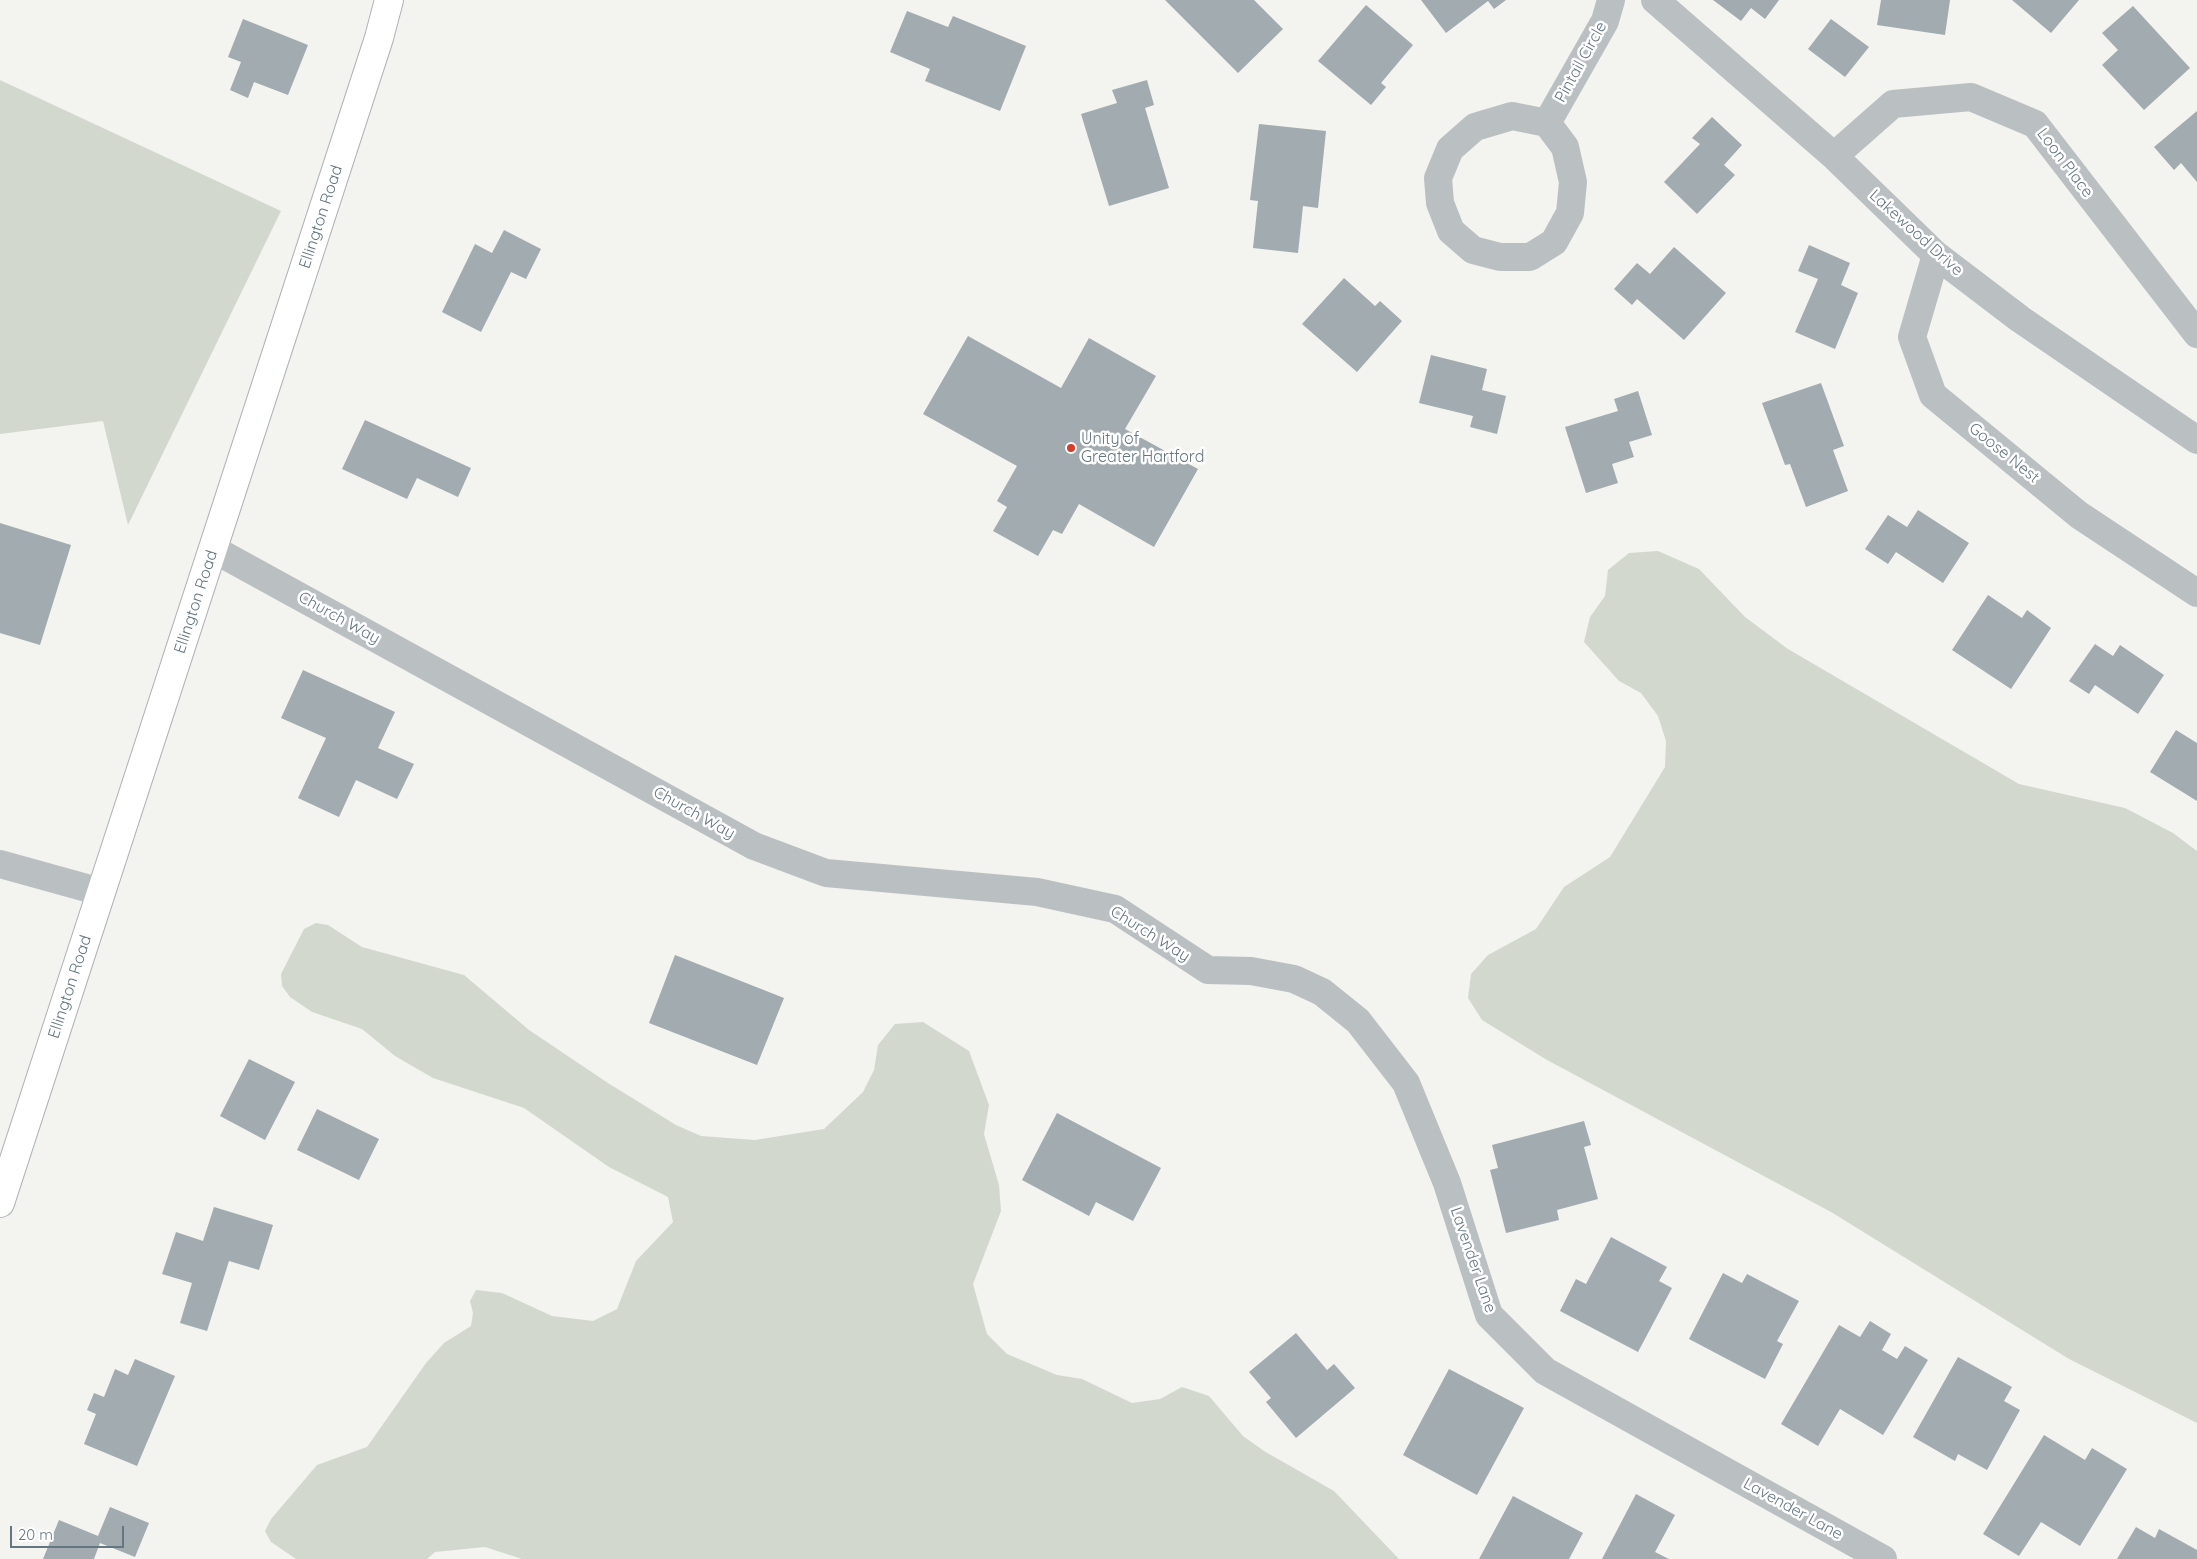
<!DOCTYPE html>
<style>
body{margin:0}
#map{position:relative;width:2197px;height:1559px;overflow:hidden;background:#f3f3ef;font-family:Quicksand,sans-serif}
canvas{display:block}
.scale{position:absolute;left:10px;top:1526px;width:114px;height:22px;box-sizing:border-box;border:2px solid #64767f;border-top:0;padding-left:6px;font-size:15px;line-height:18px;white-space:nowrap;color:#64767f;-webkit-text-stroke:4px #fff;paint-order:stroke}
</style>
<div id="map">
<canvas width="2197" height="1559"></canvas>
<div class="scale">20 m</div>
</div>
<script>
const ctx = document.querySelector('canvas').getContext('2d');
ctx.lineJoin = 'round';
function fill(path, color) { ctx.fillStyle = color; ctx.fill(path, 'evenodd'); }
const toPath = rows => new Path2D(rows.map(r => 'M' + r).join(''));
function strokePath(path, color, width, dash) { ctx.strokeStyle = color; ctx.lineWidth = width; ctx.lineCap = dash ? 'butt' : 'round'; ctx.setLineDash(dash || []); ctx.stroke(path); }
function write(font, color, halo, rows, align = 'center') {
  ctx.font = font + ' Quicksand,sans-serif'; ctx.lineWidth = 5; ctx.setLineDash([]); ctx.textBaseline = 'middle'; ctx.strokeStyle = halo; ctx.fillStyle = color; for (const [text, x, y, turn = 0] of rows) {
    ctx.save(); ctx.translate(x, y); ctx.rotate((+turn || 0) * Math.PI / 180); ctx.textAlign = isNaN(turn) ? turn : align; if (halo) ctx.strokeText(text, 0, 0); ctx.fillText(text, 0, 0); ctx.restore();
  }
}
fill(toPath([
 [0,80,281,211,128,525,103,421,0,434],
 [1658,551,1699,569,1745,617,1788,649,2019,784,2125,808,2173,833,2197,851,2197,1423,2069,1359,1831,1212,1547,1060,1482,1020,1468,998,1471,974,1488,955,1536,929,1564,887,1610,857,1665,767,1666,741,1658,716,1641,693,1619,681,1584,642,1590,617,1605,596,1608,570,1629,553],
 [316,923,328,925,362,947,464,975,529,1030,608,1083,676,1125,701,1136,755,1140,824,1129,863,1092,874,1070,878,1045,895,1024,923,1022,969,1051,989,1105,984,1134,999,1185,1001,1211,973,1284,987,1334,1007,1354,1057,1375,1082,1379,1132,1403,1160,1399,1182,1387,1209,1396,1243,1436,1264,1451,1334,1491,1399,1559,522,1559,485,1547,435,1552,427,1559,296,1559,271,1542,265,1531,271,1519,317,1465,367,1447,426,1363,444,1343,471,1326,473,1313,470,1301,476,1290,502,1293,552,1316,593,1321,617,1309,636,1261,673,1222,668,1197,609,1167,524,1108,433,1078,395,1056,362,1029,312,1012,290,997,282,986,281,974,304,929]
]), '#d3d8cf');
fill(toPath([
 [1165,0,1254,0,1283,29,1238,73],
 [1421,0,1506,0,1494,9,1488,1,1446,33],
 [1713,0,1779,0,1765,19,1751,8,1741,21],
 [1881,0,1950,0,1945,35,1877,25],
 [2012,0,2079,0,2051,33],
 [1366,5,1413,45,1381,83,1386,87,1371,105,1318,61],
 [2133,6,2190,68,2144,110,2102,65,2118,50,2102,33],
 [907,11,948,27,953,16,1026,46,1000,111,925,81,930,69,890,52],
 [243,19,308,45,288,95,254,82,248,98,230,90,241,62,228,57],
 [1831,19,1869,47,1845,77,1808,49],
 [1147,80,1154,105,1145,108,1169,188,1109,206,1081,114,1117,103,1112,90],
 [2197,111,2197,182,2181,163,2174,170,2154,147],
 [1712,117,1742,145,1724,165,1735,175,1697,214,1664,182,1700,144,1692,138],
 [1259,124,1326,131,1318,208,1303,206,1298,253,1253,248,1258,201,1250,200],
 [504,230,541,249,526,279,511,272,481,332,442,312,475,244,492,253],
 [1809,245,1850,263,1841,285,1858,293,1835,349,1795,332,1818,279,1798,271],
 [1674,247,1726,293,1684,340,1637,299,1632,305,1614,289,1637,263,1650,274],
 [1344,278,1375,306,1380,301,1402,321,1357,372,1302,324],
 [968,336,1061,388,1089,338,1156,376,1125,429,1198,469,1154,547,1079,504,1062,534,1053,530,1038,556,993,531,1007,507,997,501,1017,466,923,414],
 [1431,355,1487,369,1482,390,1506,396,1497,434,1470,427,1473,416,1419,403],
 [1821,383,1844,446,1833,450,1848,491,1806,507,1790,464,1785,465,1762,403],
 [1638,391,1652,435,1629,442,1634,457,1612,464,1618,483,1586,493,1565,427,1618,411,1614,399],
 [365,420,471,468,458,497,417,478,407,499,342,469],
 [1918,510,1969,543,1943,583,1896,552,1888,564,1865,549,1888,515,1907,527],
 [0,523,71,545,40,645,0,633],
 [1988,595,2022,618,2027,610,2051,628,2011,689,1952,650],
 [2095,644,2113,656,2120,645,2164,675,2138,714,2095,685,2089,694,2069,681],
 [303,670,395,712,378,748,414,764,397,799,356,780,339,817,298,798,326,738,281,718],
 [2176,730,2197,743,2197,801,2150,772],
 [675,955,784,998,757,1065,649,1023],
 [249,1059,295,1082,265,1140,220,1116],
 [317,1109,379,1139,359,1180,297,1150],
 [1057,1113,1161,1168,1133,1221,1096,1202,1089,1216,1022,1180],
 [1584,1121,1591,1145,1584,1147,1598,1199,1557,1210,1559,1220,1506,1233,1490,1170,1498,1168,1492,1145],
 [214,1207,273,1225,259,1270,229,1261,207,1331,180,1323,192,1283,162,1274,176,1232,203,1241],
 [1611,1237,1667,1267,1659,1281,1672,1288,1638,1352,1560,1311,1576,1279,1586,1284],
 [1723,1273,1742,1283,1747,1274,1799,1301,1777,1341,1783,1344,1765,1379,1689,1339],
 [1870,1321,1891,1334,1882,1350,1897,1359,1905,1346,1928,1360,1883,1435,1840,1409,1818,1446,1781,1424,1839,1325,1860,1337],
 [1296,1333,1327,1370,1334,1364,1355,1388,1296,1438,1266,1402,1271,1398,1249,1372],
 [1958,1357,2012,1387,2004,1401,2020,1410,1987,1470,1958,1454,1955,1461,1913,1437],
 [135,1359,175,1376,137,1466,84,1444,96,1414,87,1410,94,1393,104,1397,115,1369,128,1375],
 [1449,1369,1524,1408,1477,1495,1403,1455],
 [2044,1435,2085,1460,2092,1448,2127,1469,2080,1546,2041,1522,2019,1556,1983,1534],
 [1636,1494,1675,1515,1655,1552,1669,1559,1602,1559],
 [1513,1496,1583,1533,1569,1559,1479,1559],
 [110,1507,149,1523,135,1557,100,1543,94,1559,43,1559,59,1520,98,1536],
 [2136,1527,2155,1538,2159,1529,2197,1550,2197,1559,2117,1559]
]), '#a2abaf');
const primary = toPath([
 [0,1203,379,38,389,0]
]);
strokePath(primary, '#aeb3b6', 30);
strokePath(toPath([
 [1655,0,1834,156,1936,255,2020,319,2197,440],
 [1512,116,1547,123,1565,147,1573,182,1570,213,1554,242,1530,257,1500,257,1473,250,1451,231,1440,203,1438,178,1450,149,1475,127,1512,116],
 [1547,123,1605,21,1611,0],
 [1834,156,1893,104,1971,97,2035,124,2197,334],
 [1936,255,1912,337,1933,395,2079,515,2197,593],
 [213,549,754,846,826,873,1037,892,1115,909,1208,970,1251,971,1294,979,1322,992,1358,1021,1406,1083,1447,1183,1489,1315,1545,1371,1883,1559],
 [0,864,101,892]
]), '#babfc1', 28);
strokePath(primary, '#fff', 28);
for (const [x, y, r, color] of [
 [1071,448,5,"#d63d2c"]
]) { const dot = new Path2D(); dot.arc(x, y, r, 0, 2 * Math.PI); ctx.fillStyle = color; ctx.fill(dot); strokePath(dot, '#fff', 2); }
write('16px', '#64767f', '#fff', [
 ["Pintail Circle",1581,62,-61],
 ["Loon Place",2065,163,53],
 ["Ellington Road",321,217,-72],
 ["Lakewood Drive",1916,233,42],
 ["Goose Nest",2004,453,39],
 ["Ellington Road",196,602,-72],
 ["Church Way",339,618,29],
 ["Church Way",694,813,29],
 ["Church Way",1150,934,32],
 ["Ellington Road",70,987,-72],
 ["Lavender Lane",1473,1260,71],
 ["Lavender Lane",1793,1509,29]
]);
write('16px', '#64767f', '#fff', [
 ["Unity of",1081,439],
 ["Greater Hartford",1081,457]
], 'left');
</script>
